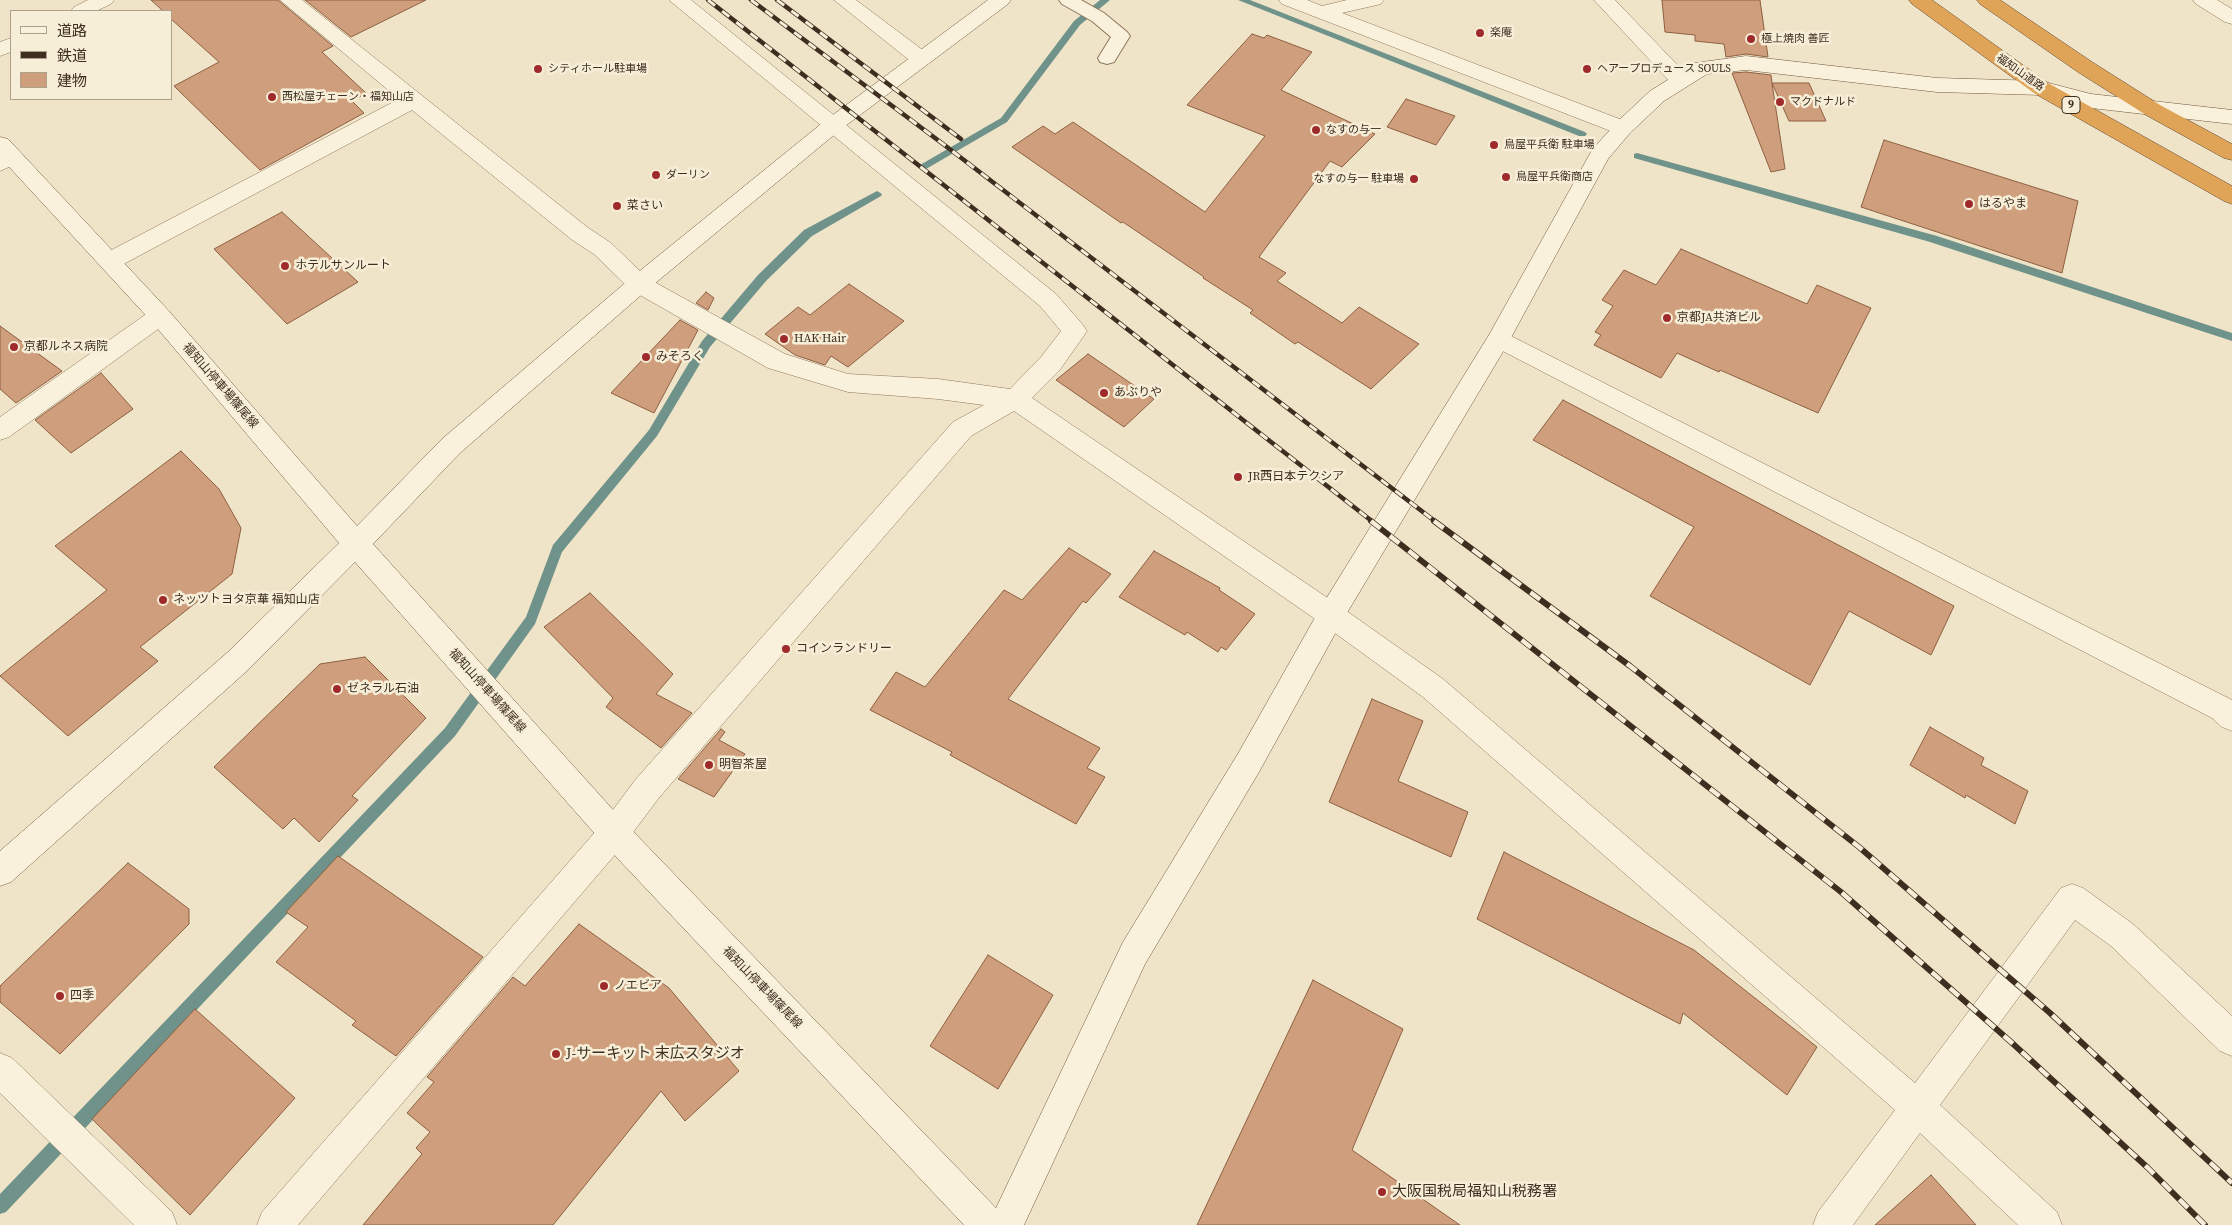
<!DOCTYPE html>
<meta charset="utf-8">
<style>
body{margin:0}
#map{position:relative;width:2232px;height:1225px;overflow:hidden;background:#f0e4c8;font-family:"Source Serif 4","Noto Sans JP",serif}
canvas{display:block}
.legend{position:absolute;left:10px;top:10px;width:162px;height:90px;box-sizing:border-box;background:#f7eed8;border:1px solid #ada18e;margin:0;padding:6px 9px;list-style:none;font-size:15px;color:#3d2e20}
.legend li{display:flex;align-items:center;gap:10px;height:25px}
.legend b{width:25px;border:1px solid #ada18e}
</style>
<div id="map">
<canvas width="2232" height="1225"></canvas>
<ul class="legend">
<li><b style="height:6px;background:#faf1dc"></b>道路</li>
<li><b style="height:6px;background:#3d2e20"></b>鉄道</li>
<li><b style="height:14px;background:#cf9f7d"></b>建物</li>
</ul>
</div>
<script>
const ctx = document.querySelector('canvas').getContext('2d');
ctx.lineJoin = 'round';
const toPath = rows => new Path2D(rows.map(r => 'M' + r).join(''));
function fill(path, color) { ctx.fillStyle = color; ctx.fill(path, 'evenodd'); }
function strokePath(path, color, width, dash) { ctx.strokeStyle = color; ctx.lineWidth = width; ctx.lineCap = dash ? 'butt' : 'round'; ctx.setLineDash(dash || []); ctx.stroke(path); }
function write(font, color, halo, rows, align = 'center') {
  ctx.font = font + ' "Source Serif 4","Noto Sans JP",serif'; ctx.lineWidth = 5; ctx.setLineDash([]); ctx.textBaseline = 'middle'; ctx.strokeStyle = halo; ctx.fillStyle = color; for (const [text, x, y, turn = 0] of rows) {
    ctx.save(); ctx.translate(x, y); ctx.rotate((+turn || 0) * Math.PI / 180); ctx.textAlign = isNaN(turn) ? turn : align; if (halo) ctx.strokeText(text, 0, 0); ctx.fillText(text, 0, 0); ctx.restore();
  }
}
fill(toPath([
 [1100,0,1110,0,1080,25,1007,122,926,169,920,169,920,165,1001,118,1074,21,1100,0],
 [1238,0,1250,0,1585,132,1587,134,1585,136,1579,136,1238,0],
 [1637,153,1937,236,2232,333,2232,341,1930,242,1634,158,1634,154,1637,153],
 [877,191,882,194,881,196,812,236,766,281,710,347,657,436,562,552,535,624,455,736,6,1212,0,1214,0,1194,445,728,526,617,553,545,649,430,702,341,758,275,804,230,877,191]
]), '#6f938a');
const building = toPath([
 [151,0,278,0,333,46,322,52,366,93,352,101,364,113,260,170,174,86,219,62,171,19,171,11,163,11,151,0],
 [305,0,426,0,351,37,305,0],
 [1662,0,1760,0,1768,57,1746,54,1726,57,1724,44,1695,41,1695,35,1665,32,1662,0],
 [1252,34,1264,38,1267,35,1312,52,1281,90,1375,134,1342,167,1330,161,1259,257,1286,273,1277,281,1342,323,1359,307,1419,344,1371,389,1298,342,1295,344,1250,313,1253,310,1203,278,1204,277,1123,222,1121,223,1012,147,1043,126,1055,134,1073,122,1205,212,1265,136,1187,105,1252,34],
 [1746,72,1771,75,1772,83,1809,83,1826,121,1789,121,1772,83,1785,169,1771,172,1732,73,1746,72],
 [1406,99,1455,116,1436,145,1387,127,1406,99],
 [1884,140,2078,201,2062,273,1861,207,1884,140],
 [282,212,358,282,287,324,214,249,282,212],
 [1681,249,1807,304,1817,285,1871,308,1818,413,1720,370,1719,372,1677,353,1661,378,1594,345,1601,335,1595,332,1613,306,1602,300,1624,270,1656,285,1681,249],
 [849,284,904,321,848,367,831,356,825,365,795,355,765,334,798,307,810,315,849,284],
 [706,292,714,298,708,310,696,303,706,292],
 [680,320,698,330,654,413,611,393,680,320],
 [0,326,62,371,16,403,0,389,0,326],
 [1088,354,1154,399,1124,427,1056,380,1088,354],
 [101,373,133,409,71,453,35,420,101,373],
 [1563,400,1954,606,1931,655,1849,611,1810,685,1650,596,1694,527,1533,440,1563,400],
 [181,451,219,489,241,528,232,574,140,647,158,661,68,736,0,676,107,590,55,546,181,451],
 [1069,548,1111,574,1086,603,1083,601,1008,699,1100,748,1087,768,1105,777,1076,824,950,755,952,752,870,710,896,672,925,687,1004,590,1022,600,1069,548],
 [1154,551,1220,588,1219,590,1255,614,1226,650,1221,647,1218,652,1187,632,1185,635,1119,597,1154,551],
 [590,593,673,674,656,694,692,713,661,748,606,707,613,698,544,627,590,593],
 [365,657,426,718,352,796,358,800,319,842,294,818,283,829,214,767,320,664,365,657],
 [1372,699,1423,721,1398,781,1468,812,1451,857,1329,802,1372,699],
 [1930,727,1984,758,1981,765,2028,791,2015,824,1966,795,1965,798,1910,765,1930,727],
 [721,729,725,732,719,740,745,754,714,797,678,779,721,729],
 [1504,852,1694,950,1817,1047,1787,1095,1683,1013,1680,1024,1477,919,1504,852],
 [338,856,483,957,396,1056,352,1025,356,1021,276,962,308,927,286,912,338,856],
 [128,863,189,909,189,924,60,1054,0,1002,0,986,128,863],
 [579,924,669,988,739,1071,685,1121,661,1091,553,1225,363,1225,422,1154,416,1148,430,1132,407,1113,434,1082,427,1077,513,977,525,986,579,924],
 [988,955,1053,995,998,1089,930,1046,988,955],
 [1313,980,1403,1029,1352,1150,1460,1225,1197,1225,1313,980],
 [195,1009,295,1098,190,1215,92,1119,195,1009],
 [1931,1175,1976,1225,1875,1225,1931,1175]
]);
fill(building, '#cf9f7d');
strokePath(building, '#8d5f41', 1);
const lane = toPath([
 [1059,0,1081,0,1104,13,1127,32,1130,36,1114,62,1107,64,1100,62,1098,58,1111,37,1092,21,1062,4,1059,0]
]);
const street = toPath([
 [88,0,114,0,111,4,96,11,71,11,74,7,88,0],
 [280,0,302,0,587,227,611,243,647,278,785,354,848,374,938,379,1010,389,1041,357,1061,331,1040,306,669,0,691,0,1056,294,1083,325,1087,331,1083,337,1059,371,1032,398,1341,607,1443,679,1915,1083,2061,888,2072,884,2083,888,2133,924,2232,1016,2232,1056,2220,1051,2111,946,2075,920,1940,1105,2057,1212,2062,1225,2018,1225,1920,1133,1853,1225,1813,1225,1818,1212,1895,1110,1423,697,1321,623,1014,411,971,436,658,799,625,843,298,1225,257,1225,262,1212,603,823,636,779,953,422,984,405,938,399,848,392,768,368,631,290,595,255,571,239,412,110,118,267,110,269,102,267,99,261,102,255,399,99,280,0],
 [834,0,856,0,928,54,931,59,928,64,921,65,914,64,834,0],
 [1279,0,1307,0,1322,6,1347,0,1384,0,1381,4,1342,13,1630,123,1634,128,1630,133,1623,135,1616,133,1282,4,1279,0],
 [1594,0,1615,0,1687,75,1690,80,1687,85,1680,87,1673,85,1594,0],
 [2193,0,2217,0,2232,9,2232,24,2225,22,2196,4,2193,0],
 [11,38,11,52,0,56,0,42,11,38],
 [12,150,20,152,23,157,20,162,0,171,0,154,12,150],
 [160,307,168,310,172,316,168,322,9,437,0,440,0,417,152,310,160,307],
 [1499,330,2232,700,2232,731,2222,727,2212,718,1491,345,1487,339,1491,333,1499,330],
 [0,1053,12,1058,172,1212,177,1225,134,1225,0,1093,0,1053]
]);
const secondary = toPath([
 [988,0,1011,0,1008,4,840,130,647,290,460,453,373,544,625,823,996,1208,1123,942,1239,752,1321,607,1489,335,1592,150,1616,123,1650,91,1695,63,1746,56,1937,78,2041,81,2091,94,2232,110,2232,124,2091,108,2041,95,1937,92,1746,70,1707,74,1664,101,1630,133,1608,159,1507,345,1341,623,1259,772,1145,964,1024,1225,964,1225,603,843,355,562,248,670,11,882,0,886,0,851,228,652,339,543,152,322,0,157,0,137,8,139,168,310,357,526,442,439,631,278,826,120,988,0]
]);
const highway = toPath([
 [1909,0,1932,0,2048,83,2232,186,2232,204,2224,201,2034,93,1912,4,1909,0],
 [1977,0,2000,0,2092,62,2160,105,2232,144,2232,160,2224,158,2146,115,2078,72,1980,4,1977,0]
]);
strokePath(lane, '#8d765c', 2);
strokePath(street, '#8d765c', 1);
strokePath(secondary, '#6f573f', 1);
strokePath(highway, '#5b4430', 1);
fill(lane, '#faf1dc');
fill(street, '#faf1dc');
fill(secondary, '#faf1dc');
fill(highway, '#e0a458');
const railFar1 = toPath([
 [708,0,1373,522],
 [751,0,947,147,1436,522],
 [777,0,961,139]
]);
const rail = toPath([
 [1371,521,1841,892,2011,1042,2148,1168,2205,1225],
 [1434,521,1630,666,1859,847,2050,1013,2232,1183]
]);
strokePath(railFar1, '#3d2e20', 4.5);
strokePath(rail, '#3d2e20', 6);
strokePath(railFar1, '#f7eed8', 3, [9]);
strokePath(rail, '#f7eed8', 4.5, [12]);
for (const [x, y, r, color] of [
 [1480,33,5,"#9e2a2b"],
 [1751,39,5,"#9e2a2b"],
 [538,69,5,"#9e2a2b"],
 [1587,69,5,"#9e2a2b"],
 [272,97,5,"#9e2a2b"],
 [1780,102,5,"#9e2a2b"],
 [1316,130,5,"#9e2a2b"],
 [1494,145,5,"#9e2a2b"],
 [656,175,5,"#9e2a2b"],
 [1506,177,5,"#9e2a2b"],
 [1414,179,5,"#9e2a2b"],
 [1969,204,5,"#9e2a2b"],
 [617,206,5,"#9e2a2b"],
 [285,266,5,"#9e2a2b"],
 [1667,318,5,"#9e2a2b"],
 [784,339,5,"#9e2a2b"],
 [14,347,5,"#9e2a2b"],
 [646,357,5,"#9e2a2b"],
 [1104,393,5,"#9e2a2b"],
 [1238,477,5,"#9e2a2b"],
 [163,600,5,"#9e2a2b"],
 [786,649,5,"#9e2a2b"],
 [337,689,5,"#9e2a2b"],
 [709,765,5,"#9e2a2b"],
 [604,986,5,"#9e2a2b"],
 [60,996,5,"#9e2a2b"],
 [556,1054,5,"#9e2a2b"],
 [1382,1192,5,"#9e2a2b"]
]) { const dot = new Path2D(); dot.arc(x, y, r, 0, 2 * Math.PI); ctx.fillStyle = color; ctx.fill(dot); strokePath(dot, '#f7eed8', 2); }
write('11px', '#3d2e20', '#f7eed8', [
 ["楽庵",1490,33],
 ["極上焼肉 善匠",1761,39],
 ["シティホール駐車場",548,69],
 ["ヘアープロデュース SOULS",1597,69],
 ["西松屋チェーン・福知山店",282,97],
 ["マクドナルド",1790,102],
 ["なすの与一",1326,130],
 ["鳥屋平兵衛 駐車場",1504,145],
 ["ダーリン",666,175],
 ["鳥屋平兵衛商店",1516,177],
 ["なすの与一 駐車場",1404,179,"right"]
], 'left');
write('11px', '#3d2e20', '#f7eed8', [
 ["福知山道路",2020,73,35]
]);
for (const [x, y, w] of [
 [2071,105,18]
]) { const box = new Path2D(); box.roundRect(x - w / 2, y - 8.5, w, 17, 4); ctx.fillStyle = '#f7eed8'; ctx.fill(box); strokePath(box, '#3d2e20', 1); }
write('bold 11px', '#3d2e20', null, [
 ["9",2071,105]
]);
write('12px', '#3d2e20', '#f7eed8', [
 ["はるやま",1979,204],
 ["菜さい",627,206],
 ["ホテルサンルート",295,266],
 ["京都JA共済ビル",1677,318],
 ["HAK Hair",794,339],
 ["京都ルネス病院",24,347],
 ["みそろく",656,357],
 ["あぶりや",1114,393],
 ["JR西日本テクシア",1248,477],
 ["ネッツトヨタ京華 福知山店",173,600],
 ["コインランドリー",796,649],
 ["ゼネラル石油",347,689],
 ["明智茶屋",719,765],
 ["ノエビア",614,986],
 ["四季",70,996]
], 'left');
write('12px', '#3d2e20', '#f7eed8', [
 ["福知山停車場篠尾線",220,386,49],
 ["福知山停車場篠尾線",487,691,48],
 ["福知山停車場篠尾線",762,988,46]
]);
write('15px', '#3d2e20', '#f7eed8', [
 ["J-サーキット 末広スタジオ",566,1054],
 ["大阪国税局福知山税務署",1392,1192]
], 'left');
</script>
